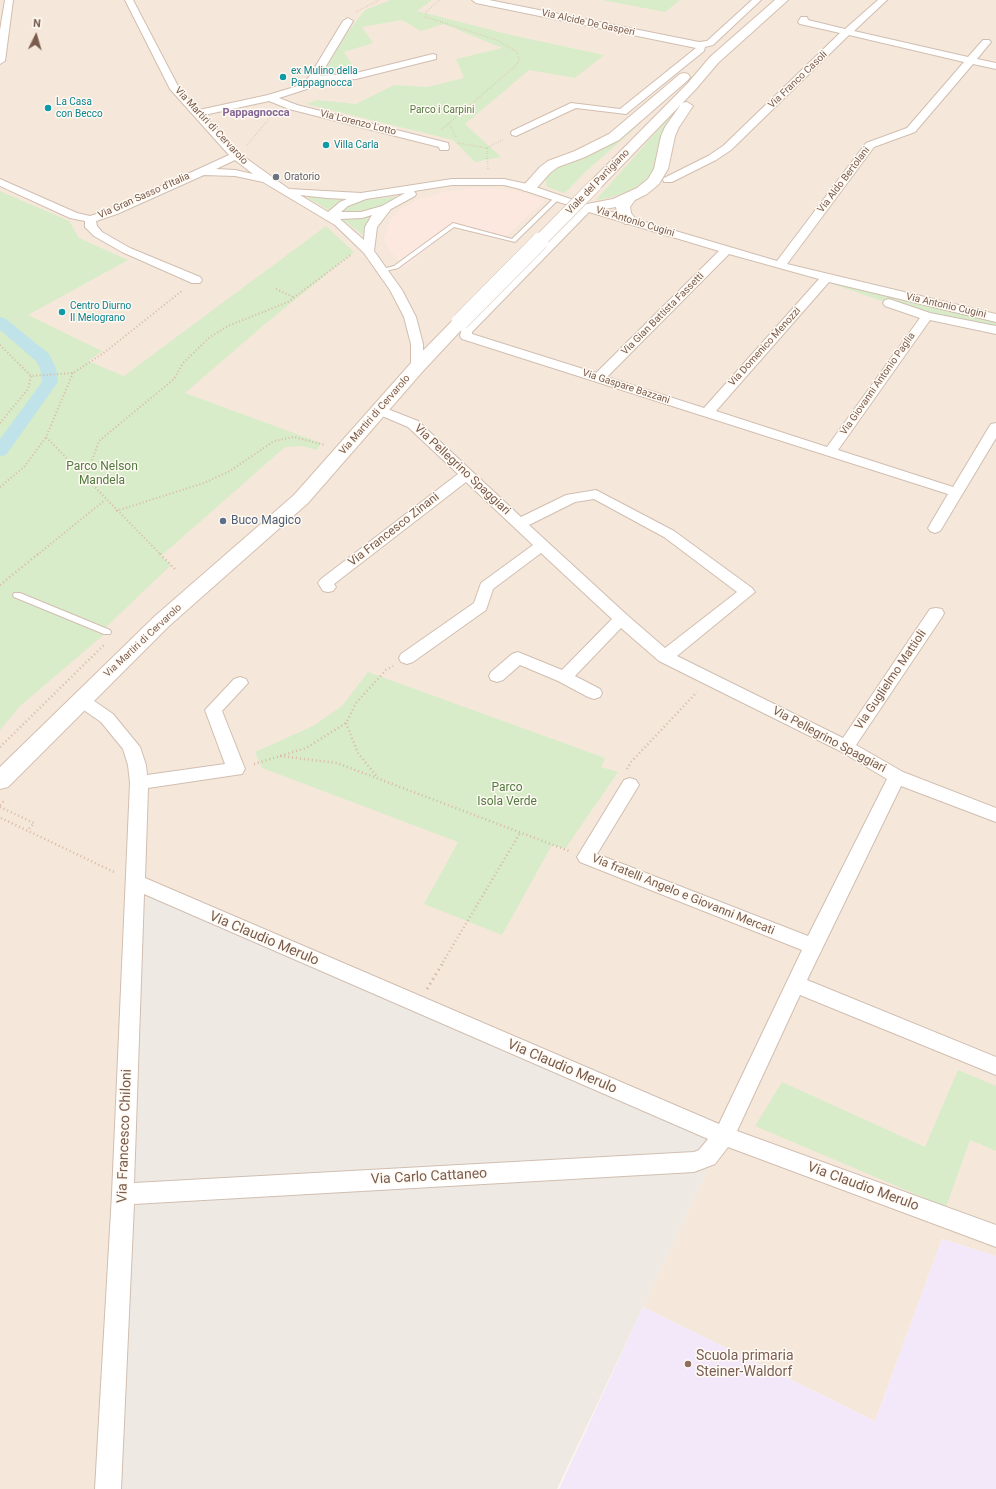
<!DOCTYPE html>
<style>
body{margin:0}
#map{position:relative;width:996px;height:1489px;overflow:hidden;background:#fdf6ec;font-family:Roboto,sans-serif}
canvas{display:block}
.north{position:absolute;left:16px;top:16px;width:40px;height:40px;-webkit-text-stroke:3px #fffaf3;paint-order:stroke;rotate:5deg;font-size:11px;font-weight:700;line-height:16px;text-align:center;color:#7a5c4d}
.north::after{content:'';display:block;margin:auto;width:14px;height:18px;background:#7a5c4d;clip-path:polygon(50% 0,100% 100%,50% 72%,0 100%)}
</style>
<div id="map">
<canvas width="996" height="1489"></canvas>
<div class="north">N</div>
</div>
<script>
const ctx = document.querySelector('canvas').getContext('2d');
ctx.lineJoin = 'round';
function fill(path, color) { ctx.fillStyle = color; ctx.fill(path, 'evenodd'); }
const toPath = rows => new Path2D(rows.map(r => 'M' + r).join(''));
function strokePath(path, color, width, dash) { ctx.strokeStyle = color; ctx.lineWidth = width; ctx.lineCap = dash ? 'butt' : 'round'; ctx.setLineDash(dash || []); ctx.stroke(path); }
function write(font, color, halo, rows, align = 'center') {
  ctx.font = font + ' Roboto,sans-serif'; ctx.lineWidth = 3; ctx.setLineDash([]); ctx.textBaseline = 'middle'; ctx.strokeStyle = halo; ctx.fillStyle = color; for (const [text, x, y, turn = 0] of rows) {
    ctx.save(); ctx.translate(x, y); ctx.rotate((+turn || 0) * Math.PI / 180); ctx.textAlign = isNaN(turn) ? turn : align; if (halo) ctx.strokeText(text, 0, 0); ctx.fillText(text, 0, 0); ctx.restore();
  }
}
fill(toPath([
 [0,0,996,0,996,1256,942,1239,875,1421,643,1307,723,1137,98,1489,0,1489]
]), '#f5e8da');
fill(toPath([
 [473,188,513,190,545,200,501,240,453,228,405,267,389,249,384,239,390,220,400,210,415,201,441,193]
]), '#fde8e0');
fill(toPath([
 [134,882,724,1136,557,1489,107,1489]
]), '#efe9e4');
fill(toPath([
 [942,1239,996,1256,996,1489,559,1489,643,1307,875,1421]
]), '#f3e8fa');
fill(toPath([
 [391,0,432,0,417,11,511,35,604,55,575,78,529,70,465,124,501,157,475,162,453,140,306,104,317,100,356,104,394,85,427,87,464,78,456,59,502,48,444,24,421,31,402,20,362,27,373,43,344,52,356,71,322,75,346,34,365,10],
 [602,0,680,0,665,12],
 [679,85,631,132,584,173,568,190,564,193,547,187,545,178,551,169,584,156],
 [699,86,684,103,654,172,649,178,629,191,609,198,596,200,696,87],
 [0,191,69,221,79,238,128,260,28,315,102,351,88,361,124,376,326,226,354,252,265,324,185,393,321,443,317,450,302,446,285,447,161,556,171,565,103,630,107,632,20,706,0,730],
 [304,196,331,198,348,199,339,202,331,211],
 [400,196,379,208,354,214,339,212,358,201],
 [372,217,368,219,363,235,342,219],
 [780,266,996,318,996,330,902,308],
 [368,672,605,758,601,767,618,772,565,849,552,845,502,935,424,904,458,842,262,768,255,752,313,726,342,706],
 [958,1070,996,1086,996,1151,970,1140,946,1207,755,1126,782,1082,925,1147]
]), '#d8ecc9');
fill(toPath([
 [0,317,6,319,49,354,56,368,58,382,6,455,0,456,0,439,42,382,40,368,36,361,0,330,0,317]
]), '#bfe3e8');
const lane = toPath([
 [555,197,560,198,515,242,454,227,398,268,382,272,379,270,394,266,453,223,512,239,555,197],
 [14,593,20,593,110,630,111,632,110,634,104,634,14,597,13,595,14,593]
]);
const street = toPath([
 [5,0,13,0,5,61,0,64,0,30,5,0],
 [125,0,133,0,179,88,199,110,268,95,301,85,309,77,343,21,348,18,353,21,320,76,356,73,433,54,436,55,436,59,356,79,316,82,307,89,279,98,297,105,448,143,449,148,448,150,440,150,439,147,289,109,269,101,204,115,240,154,289,189,361,193,452,179,504,179,527,184,591,206,777,261,866,143,907,128,964,62,849,35,731,150,716,160,672,182,664,182,663,180,664,178,708,156,723,146,840,33,800,24,798,22,801,17,807,17,808,20,845,29,878,0,887,0,854,31,968,57,983,40,989,40,991,42,977,59,996,63,996,69,973,64,915,132,874,147,787,264,996,314,996,322,829,282,716,411,827,447,920,318,885,306,883,303,885,300,889,299,930,313,996,326,996,334,930,320,838,450,953,487,989,427,991,424,996,423,996,438,942,528,940,531,935,533,930,531,928,528,948,494,462,339,460,336,462,328,580,209,520,189,504,185,452,185,414,191,416,194,415,196,391,209,377,227,374,251,402,290,416,317,423,344,423,367,417,371,411,367,411,344,404,317,390,290,364,253,335,225,263,182,235,176,204,175,117,214,96,221,97,226,102,232,130,248,200,277,202,280,200,283,192,283,122,252,94,236,85,227,85,221,70,218,0,186,0,179,77,213,90,216,109,210,229,155,170,89,125,0],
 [235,160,253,174,235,170,216,169,235,160],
 [405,193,382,206,361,212,341,212,348,206,366,199,405,193],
 [300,195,327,198,347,199,340,202,328,212,300,195],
 [589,212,719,251,596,373,472,334,472,332,589,212],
 [372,215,365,227,364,240,340,219,362,218,372,215],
 [729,254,819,279,704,408,607,377,729,254],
 [472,0,489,0,699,42,707,41,752,0,761,0,713,45,705,47,704,51,626,114,576,108,516,136,512,135,511,133,512,131,571,103,620,109,696,48,476,3,472,0],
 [380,406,418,421,521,517,566,495,596,490,674,531,752,588,755,592,677,656,843,738,930,609,936,608,942,609,944,613,942,617,856,745,903,772,996,808,996,822,901,786,807,980,996,1057,996,1075,800,995,737,1131,996,1225,996,1247,728,1147,715,1164,694,1172,134,1204,121,1489,95,1489,112,1194,130,783,128,765,123,749,101,722,75,704,73,700,75,696,81,694,87,696,113,714,140,747,146,765,147,775,225,764,205,710,234,679,240,677,246,679,248,683,222,711,245,769,242,774,148,788,145,878,719,1124,802,950,580,862,577,857,624,780,630,778,636,780,639,785,597,854,808,936,887,779,840,751,659,661,621,628,575,676,600,689,602,693,600,697,594,699,588,697,558,681,520,665,503,680,497,682,491,680,489,676,491,672,512,654,518,652,562,670,612,619,541,553,493,589,486,610,413,662,407,664,401,662,399,658,401,654,474,603,481,583,533,545,466,482,334,584,336,587,333,591,328,592,323,591,318,583,321,579,458,474,408,427,375,413,373,410,375,407,380,406],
 [594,499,664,537,737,592,665,648,627,615,529,525,575,502,594,499],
 [144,894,708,1139,699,1150,694,1152,134,1183,144,894]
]);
const secondary = toPath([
 [775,0,788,0,718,63,696,89,600,188,590,188,588,185,590,182,688,83,710,57,775,0],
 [684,73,688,74,690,77,688,80,619,140,585,157,558,167,550,173,534,191,524,191,522,188,524,185,540,167,548,161,575,151,609,134,680,74,684,73],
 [687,102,693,106,679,127,675,136,668,169,659,184,647,194,635,200,630,207,631,213,637,221,635,224,625,224,617,213,616,207,587,212,582,211,580,208,582,205,613,199,637,188,648,179,654,169,661,136,665,127,682,103,687,102],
 [460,317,466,319,468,322,466,325,423,371,308,503,169,626,8,787,0,789,0,767,155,616,294,495,411,363,454,319,460,317]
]);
strokePath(lane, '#d1beb0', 2);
strokePath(street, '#d1beb0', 2);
strokePath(secondary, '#d6c0b0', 2);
strokePath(toPath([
 [439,0,426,12,426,17,497,40,517,52,519,58,518,63,513,68,441,130],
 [356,12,379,0],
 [449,123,456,137],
 [458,143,487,148,488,170],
 [247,145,273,114],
 [487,148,504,139]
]), '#d9b8a5', 1.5, [0.5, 2]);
strokePath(toPath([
 [276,289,293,297],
 [0,345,31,376,73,373,105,352,183,290],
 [73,373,46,437,161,555],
 [0,423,28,389,31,376],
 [85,480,99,441,174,379,183,363,210,337,228,326,288,302,352,254],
 [0,487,24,467,46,437],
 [116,511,204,483,230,471,274,441,294,437,325,445],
 [37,555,105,500]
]), '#d9b8a5', 2, [1, 2.5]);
strokePath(toPath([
 [160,554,176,570],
 [0,585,38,554],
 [346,723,358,753,378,778],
 [0,747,105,644],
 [280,756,337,763,569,851],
 [254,764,306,748,346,723,356,703,386,670,393,666],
 [627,769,631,762,697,692],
 [0,805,5,800],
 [0,807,34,823,27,831],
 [1,818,116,873],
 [443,962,520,833]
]), '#d9b8a5', 2.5, [1, 3]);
strokePath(toPath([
 [427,989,444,961]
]), '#d9b8a5', 3, [1.5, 4]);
fill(lane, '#fff');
fill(street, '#fff');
fill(secondary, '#fff');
const secondaryBridgeFar1 = toPath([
 [539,242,595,185]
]);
const secondaryBridge = toPath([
 [460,322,540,241]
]);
strokePath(secondaryBridgeFar1, '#d6c0b0', 14, []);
strokePath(secondaryBridge, '#d6c0b0', 18, []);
strokePath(secondaryBridgeFar1, '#fff', 13);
strokePath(secondaryBridge, '#fff', 17);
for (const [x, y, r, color] of [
 [283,77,4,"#0f9aa8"],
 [48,108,4,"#0f9aa8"],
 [326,145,4,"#0f9aa8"],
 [276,177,4,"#6b7280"],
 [62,312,4,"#0f9aa8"],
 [223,521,4,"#5c6f8a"],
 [688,1364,4,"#8d6e63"]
]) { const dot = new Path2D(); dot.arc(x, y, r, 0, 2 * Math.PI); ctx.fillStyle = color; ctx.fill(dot); strokePath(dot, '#fffaf3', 1.5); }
write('10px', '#7a5c4d', '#fffaf3', [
 ["Via Alcide De Gasperi",588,23,12],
 ["Via Franco Casoli",798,80,-44],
 ["Via Lorenzo Lotto",358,123,14],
 ["Via Martiri di Cervarolo",211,126,47],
 ["Via Aldo Bertolani",844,180,-53],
 ["Viale del Partigiano",598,182,-46],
 ["Via Gran Sasso d'Italia",144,196,-24],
 ["Via Antonio Cugini",635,222,17],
 ["Via Antonio Cugini",946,306,13],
 ["Via Gian Battista Fassetti",663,314,-45],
 ["Via Domenico Menozzi",765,347,-48],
 ["Via Giovanni Antonio Paglia",878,384,-55],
 ["Via Gaspare Bazzani",626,387,18],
 ["Via Martiri di Cervarolo",375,415,-49],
 ["Via Martiri di Cervarolo",143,641,-43]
]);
write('10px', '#0d838f', '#fffaf3', [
 ["ex Mulino della",291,71],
 ["Pappagnocca",291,83],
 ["La Casa",56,102],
 ["con Becco",56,114],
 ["Villa Carla",334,145],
 ["Centro Diurno",70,306],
 ["Il Melograno",70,318]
], 'left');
write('10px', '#537a41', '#fffaf3', [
 ["Parco i Carpini",442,110]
]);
write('10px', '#5b616d', '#fffaf3', [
 ["Oratorio",284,177]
], 'left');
write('bold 11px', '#846695', '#fffaf3', [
 ["Pappagnocca",256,113]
]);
write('12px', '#537a41', '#fffaf3', [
 ["Parco Nelson",102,467],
 ["Mandela",102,481],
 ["Parco",507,788],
 ["Isola Verde",507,802]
]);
write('12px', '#7a5c4d', '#fffaf3', [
 ["Via Pellegrino Spaggiari",462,470,43],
 ["Via Francesco Zinani",394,530,-38],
 ["Via Guglielmo Mattioli",891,680,-56],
 ["Via Pellegrino Spaggiari",829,740,28],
 ["Via fratelli Angelo e Giovanni Mercati",683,895,22]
]);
write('12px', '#4e5e75', '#fffaf3', [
 ["Buco Magico",231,521]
], 'left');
write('14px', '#7a5c4d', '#fffaf3', [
 ["Via Claudio Merulo",264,939,23],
 ["Via Claudio Merulo",562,1067,23],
 ["Via Francesco Chiloni",125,1136,-88],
 ["Via Carlo Cattaneo",429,1177,-3],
 ["Via Claudio Merulo",863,1187,20]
]);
write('14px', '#785e54', '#fffaf3', [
 ["Scuola primaria",696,1356],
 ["Steiner-Waldorf",696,1372]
], 'left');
</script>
